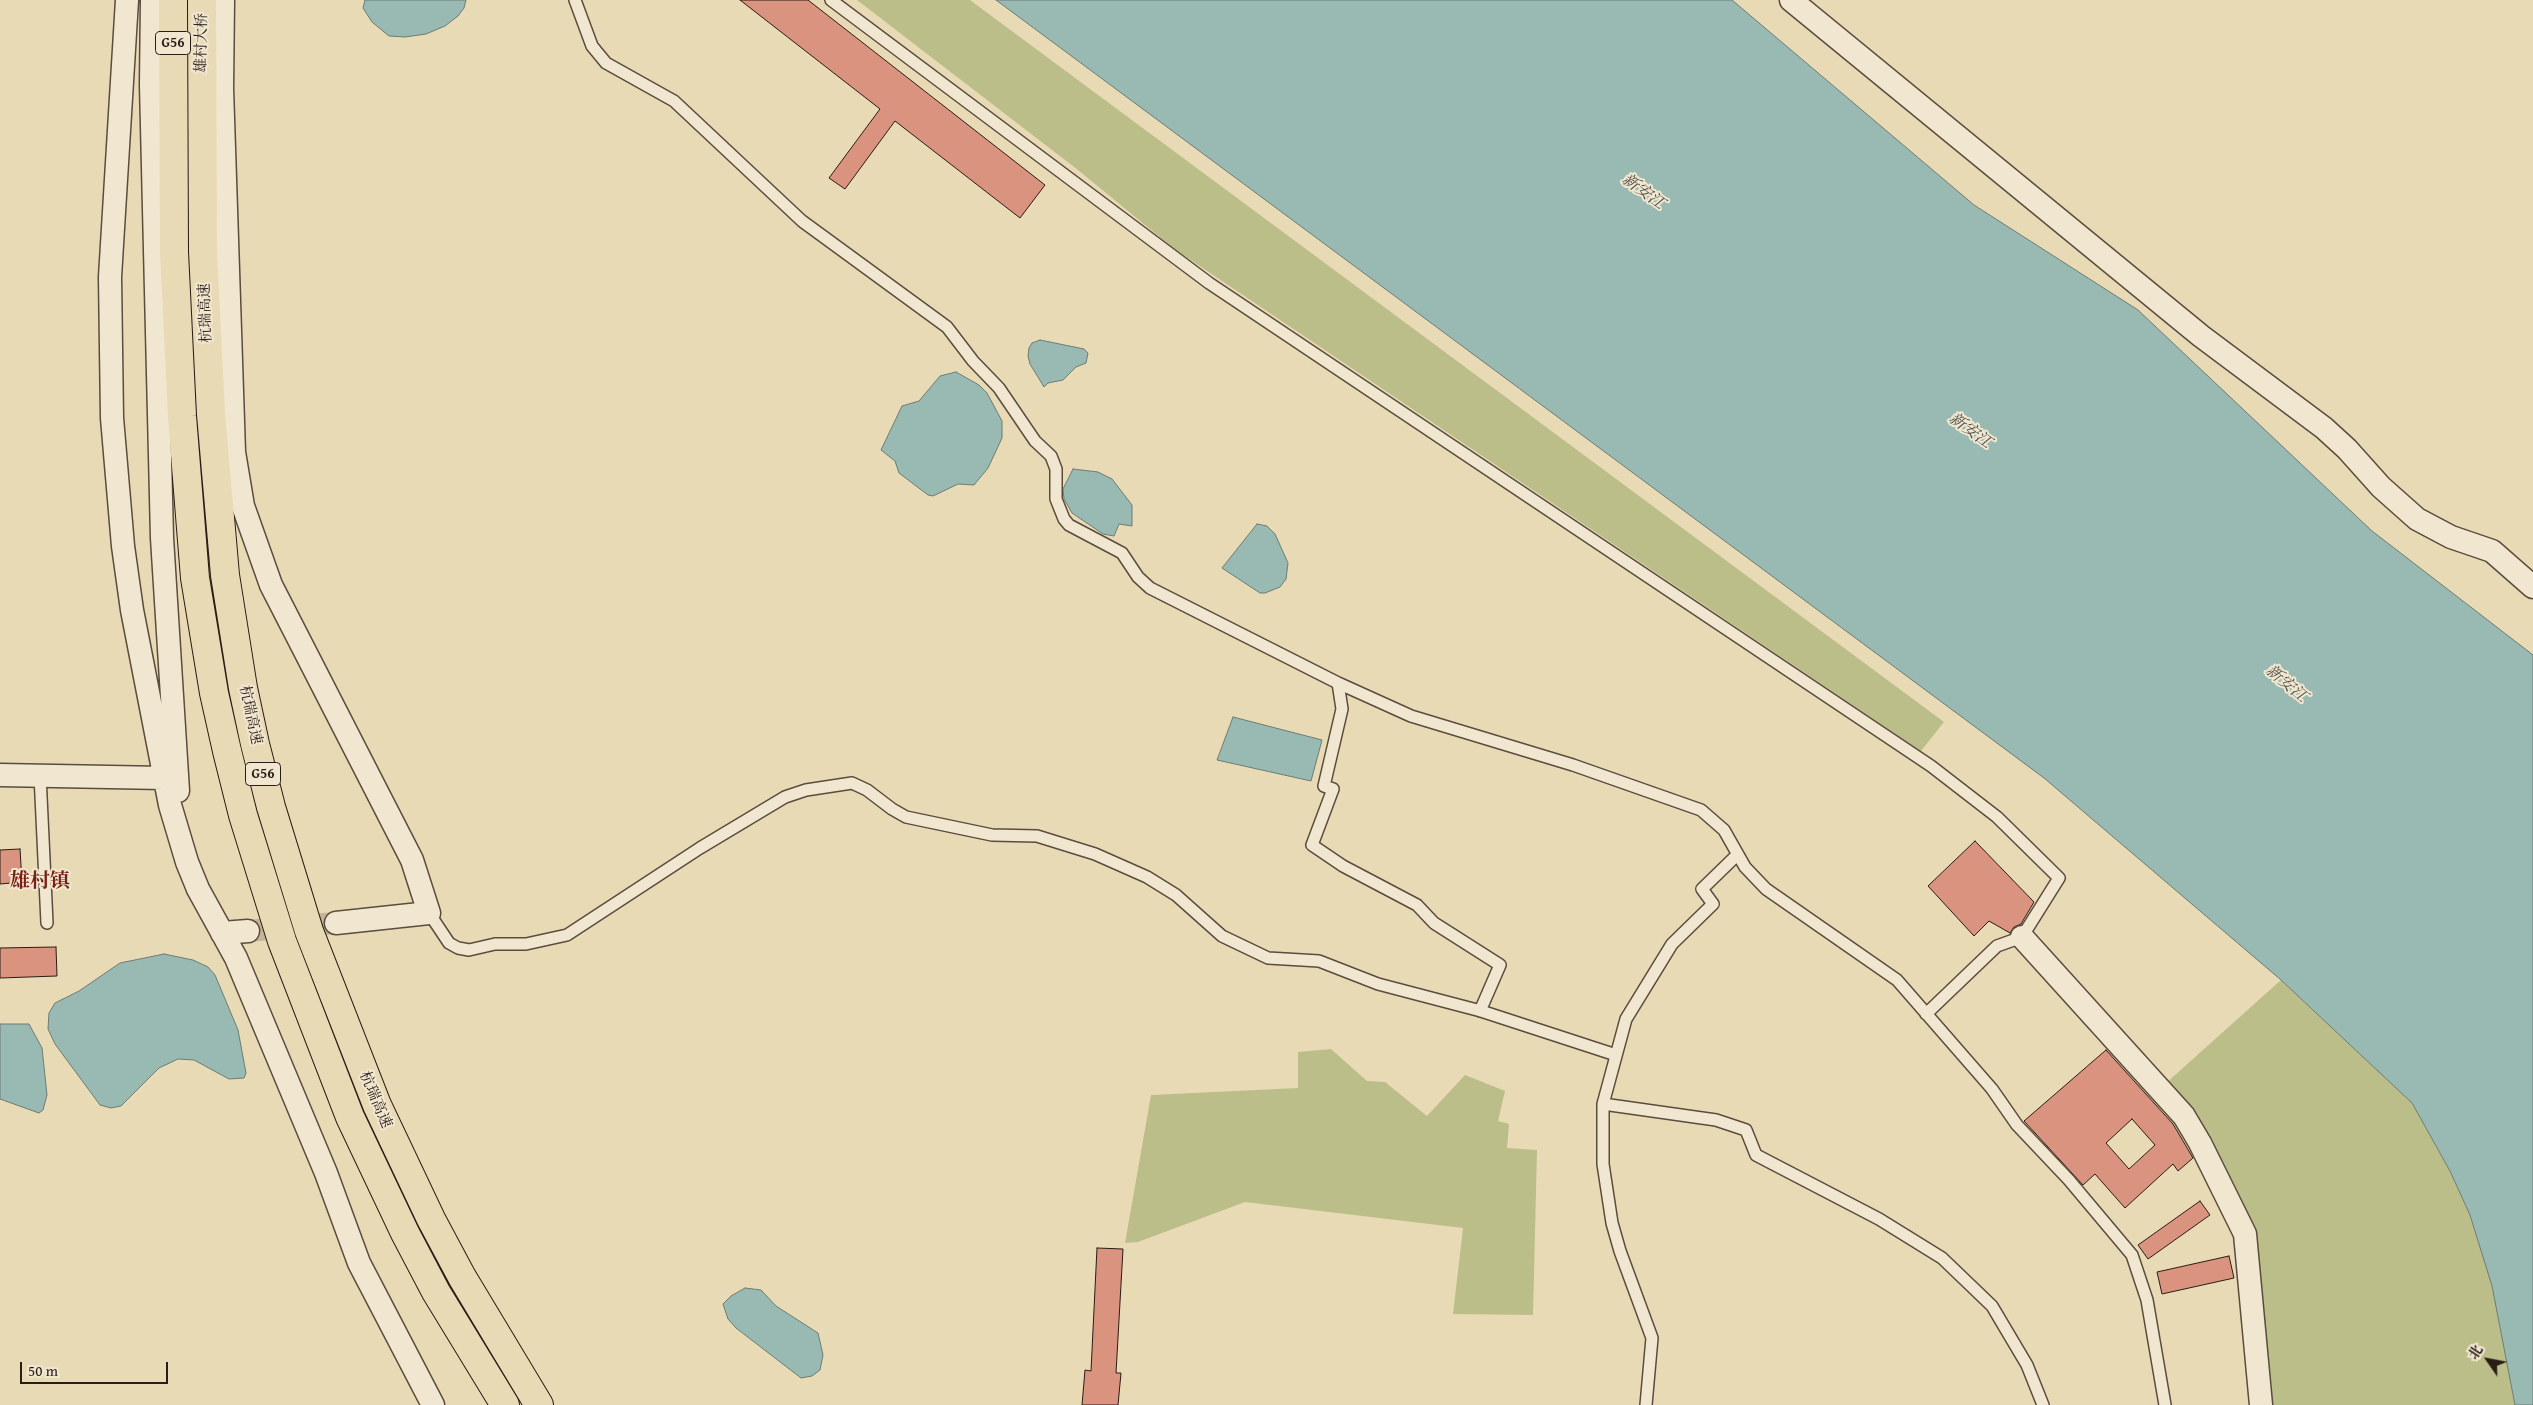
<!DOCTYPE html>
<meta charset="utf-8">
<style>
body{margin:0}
#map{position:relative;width:2533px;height:1405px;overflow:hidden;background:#e9dab6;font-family:"Gentium Book Plus","Noto Serif SC",serif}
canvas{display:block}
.north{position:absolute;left:2463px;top:1335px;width:50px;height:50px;-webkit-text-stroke:4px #f1e7d0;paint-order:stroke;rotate:303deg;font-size:14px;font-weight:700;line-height:20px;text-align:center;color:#2a1c16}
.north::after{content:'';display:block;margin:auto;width:18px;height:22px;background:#2a1c16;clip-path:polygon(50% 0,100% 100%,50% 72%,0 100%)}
.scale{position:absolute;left:20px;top:1362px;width:148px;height:22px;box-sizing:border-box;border:2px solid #2a1c16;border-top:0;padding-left:6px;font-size:15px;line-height:18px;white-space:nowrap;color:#2a1c16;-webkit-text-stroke:4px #f1e7d0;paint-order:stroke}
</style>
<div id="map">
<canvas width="2533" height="1405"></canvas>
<div class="north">北</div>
<div class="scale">50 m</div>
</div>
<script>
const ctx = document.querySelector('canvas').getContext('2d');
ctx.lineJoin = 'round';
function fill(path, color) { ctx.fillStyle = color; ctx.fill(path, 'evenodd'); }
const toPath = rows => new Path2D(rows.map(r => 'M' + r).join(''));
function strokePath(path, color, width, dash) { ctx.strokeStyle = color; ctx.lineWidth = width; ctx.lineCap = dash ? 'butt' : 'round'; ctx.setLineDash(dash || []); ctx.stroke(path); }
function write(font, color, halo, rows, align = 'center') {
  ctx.font = font + ' "Gentium Book Plus","Noto Serif SC",serif'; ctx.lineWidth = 4; ctx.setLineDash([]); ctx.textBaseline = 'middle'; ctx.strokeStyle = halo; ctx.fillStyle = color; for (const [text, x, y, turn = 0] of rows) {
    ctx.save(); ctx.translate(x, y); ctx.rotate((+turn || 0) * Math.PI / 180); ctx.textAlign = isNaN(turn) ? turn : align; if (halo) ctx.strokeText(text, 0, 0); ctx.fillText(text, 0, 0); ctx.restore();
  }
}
fill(toPath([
 [857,0,970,0,1944,722,1921,751,1173,248,1078,170],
 [2281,980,2412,1103,2450,1171,2470,1215,2492,1286,2515,1405,2268,1405,2256,1235,2165,1084],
 [1331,1049,1367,1081,1385,1082,1427,1116,1465,1075,1505,1091,1498,1121,1509,1124,1507,1148,1537,1150,1533,1315,1453,1314,1463,1228,1245,1202,1138,1242,1125,1243,1151,1095,1298,1088,1298,1052]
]), '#bcbe8a');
const water = toPath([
 [365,0,466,0,464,8,458,16,445,26,426,34,405,37,389,36,372,22,363,8,365,0],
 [996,0,1732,0,1974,205,2138,310,2372,531,2533,655,2533,1405,2515,1405,2492,1286,2470,1215,2450,1171,2412,1103,2281,980,2044,778,996,0],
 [1040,340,1084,349,1088,353,1086,363,1076,367,1063,380,1048,383,1044,387,1030,364,1028,356,1029,348,1032,343,1040,340],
 [956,372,979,385,987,393,1002,421,1002,438,988,468,974,485,958,484,933,496,928,495,899,473,895,461,881,450,902,406,919,401,940,376,956,372],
 [1073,469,1098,472,1112,479,1132,505,1132,526,1119,524,1114,536,1103,534,1072,513,1064,499,1063,489,1073,469],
 [1257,524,1267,526,1275,534,1288,563,1286,579,1280,587,1265,593,1260,593,1222,568,1257,524],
 [1233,717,1322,740,1311,781,1217,760,1233,717],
 [164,954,193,960,208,967,215,975,238,1030,246,1073,244,1078,229,1079,194,1060,178,1059,159,1068,121,1106,111,1108,100,1105,55,1044,48,1029,49,1013,55,1003,79,991,120,963,164,954],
 [0,1024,29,1024,42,1048,47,1095,43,1110,39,1113,0,1099,0,1024],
 [745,1288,761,1290,776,1306,818,1333,823,1355,820,1370,812,1376,801,1378,736,1328,728,1319,723,1304,731,1296,745,1288]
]);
fill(water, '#98bab2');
strokePath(water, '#6c7b74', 1);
const building = toPath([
 [740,0,808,0,1045,185,1020,218,895,121,845,189,829,178,880,109,740,0],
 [1975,841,2034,902,2021,924,2014,927,2010,933,1989,921,1974,936,1928,886,1975,841],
 [20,849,22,882,0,884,0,850,20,849],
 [56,947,57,976,0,978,0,948,56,947],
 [2106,1050,2173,1124,2193,1158,2178,1171,2173,1164,2125,1208,2095,1174,2083,1185,2024,1121,2106,1050],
 [2132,1119,2155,1145,2129,1169,2106,1143,2132,1119],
 [2200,1201,2210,1215,2148,1259,2138,1245,2200,1201],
 [1097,1248,1123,1249,1116,1373,1121,1373,1118,1405,1082,1405,1085,1370,1091,1371,1097,1248],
 [2229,1256,2234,1278,2162,1294,2157,1272,2229,1256]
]);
fill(building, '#d9937e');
strokePath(building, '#2a1c16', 1);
strokePath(toPath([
 [248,931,336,923]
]), '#c3b496', 22, [22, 11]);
const lane = toPath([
 [575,0,592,46,606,63,674,101,802,221,947,327,973,361,999,388,1035,441,1051,456,1056,469,1056,499,1064,519,1069,525,1122,553,1138,577,1150,588,1338,683,1411,716,1573,765,1701,810,1724,830,1745,867,1766,889,1897,980,1992,1089,2017,1125,2069,1180,2132,1255,2147,1300,2165,1405],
 [831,0,1209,283,1931,766,1997,817,2059,878,2022,937,1997,946,1926,1014],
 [1338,683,1342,709,1324,786,1333,789,1312,845,1343,866,1417,905,1434,923,1500,965,1480,1011],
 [40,775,47,923],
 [429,913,449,943,458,948,469,950,495,944,526,944,567,935,700,848,785,797,806,790,852,783,867,790,892,809,906,817,992,835,1037,836,1095,854,1147,877,1176,895,1222,936,1268,958,1319,961,1378,984,1481,1011,1616,1055],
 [1603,1104,1716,1120,1746,1130,1756,1155,1879,1219,1942,1258,1992,1306,2027,1365,2043,1405],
 [1646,1405,1652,1338,1620,1251,1612,1223,1603,1164,1603,1104,1626,1019,1672,944,1713,904,1702,889,1737,855]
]);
const street = toPath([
 [127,0,110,277,112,418,123,546,132,610,170,805,187,862,198,889,236,958,326,1173,359,1263,433,1405],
 [152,0,151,85,162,538,178,791],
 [223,0,222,88,234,452,243,506,271,585,412,860,429,913,336,923],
 [1791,0,2201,336,2324,428,2347,449,2381,487,2417,519,2451,537,2492,551,2533,587],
 [0,775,164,778],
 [222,933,248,931],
 [2022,937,2184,1116,2200,1143,2245,1234,2261,1405]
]);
const highway = toPath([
 [173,0,174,252,182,416,195,578,214,693,227,751,243,815,282,941,350,1117,405,1233,436,1292,505,1405],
 [202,0,203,251,211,414,225,575,243,688,255,744,271,807,309,931,377,1105,431,1219,462,1277,539,1405]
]);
strokePath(lane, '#5a4c3e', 14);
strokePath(street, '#5a4c3e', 25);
strokePath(highway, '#2a1c16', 30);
strokePath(lane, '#f1e7d0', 11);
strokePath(street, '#f1e7d0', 22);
strokePath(highway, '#e9dab6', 28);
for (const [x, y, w] of [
 [173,43,35],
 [263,774,35]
]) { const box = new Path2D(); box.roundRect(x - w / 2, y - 11.5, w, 23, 4); ctx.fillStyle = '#f1e7d0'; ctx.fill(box); strokePath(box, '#2a1c16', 1); }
write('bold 14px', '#2a1c16', null, [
 ["G56",173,43],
 ["G56",263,774]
]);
write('15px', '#2a1c16', '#f1e7d0', [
 ["雄村大桥",202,43,-89],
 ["杭瑞高速",206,313,-92],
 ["杭瑞高速",250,715,78],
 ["杭瑞高速",375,1100,67]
]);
write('italic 16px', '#4b4b45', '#f1e7d0', [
 ["新安江",1643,192,36],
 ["新安江",1970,431,36],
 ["新安江",2286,684,40]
]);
write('bold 20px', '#7a1f14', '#f1e7d0', [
 ["雄村镇",40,882]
]);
</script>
